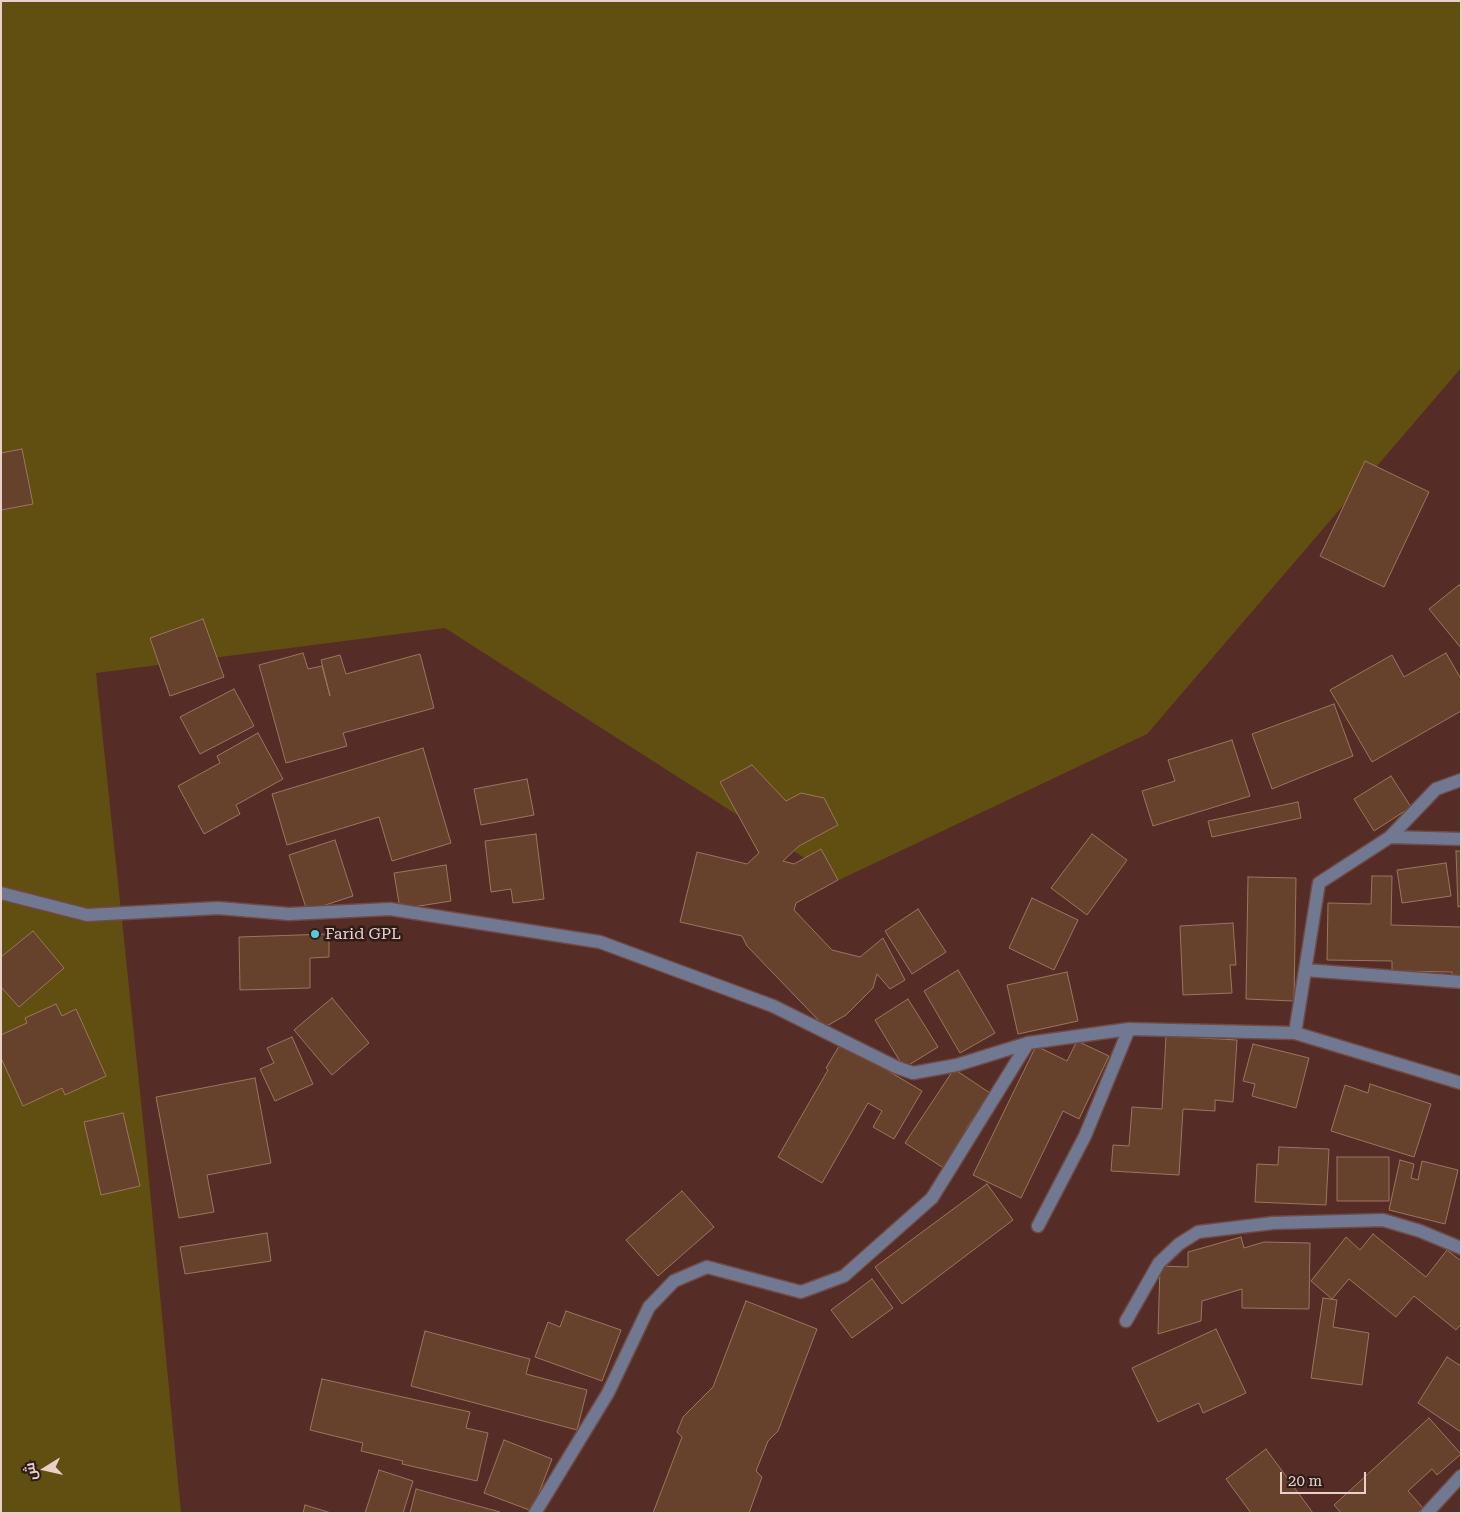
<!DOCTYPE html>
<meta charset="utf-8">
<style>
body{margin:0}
#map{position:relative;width:1462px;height:1514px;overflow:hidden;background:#552d26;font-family:"Roboto Serif",Cairo,serif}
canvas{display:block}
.frame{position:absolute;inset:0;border:2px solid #ead0cb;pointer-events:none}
.north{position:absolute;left:20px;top:1444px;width:50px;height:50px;-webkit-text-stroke:4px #2e1c18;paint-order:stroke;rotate:260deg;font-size:14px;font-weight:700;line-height:20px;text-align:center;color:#ead0cb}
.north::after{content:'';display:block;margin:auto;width:18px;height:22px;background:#ead0cb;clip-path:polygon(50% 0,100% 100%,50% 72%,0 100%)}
.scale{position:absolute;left:1280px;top:1472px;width:86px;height:22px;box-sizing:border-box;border:2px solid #ead0cb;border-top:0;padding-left:6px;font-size:15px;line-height:18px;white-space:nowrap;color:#ead0cb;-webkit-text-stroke:4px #2e1c18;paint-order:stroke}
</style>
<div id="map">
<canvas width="1462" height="1514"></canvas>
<div class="frame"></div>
<div class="north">ش</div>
<div class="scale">20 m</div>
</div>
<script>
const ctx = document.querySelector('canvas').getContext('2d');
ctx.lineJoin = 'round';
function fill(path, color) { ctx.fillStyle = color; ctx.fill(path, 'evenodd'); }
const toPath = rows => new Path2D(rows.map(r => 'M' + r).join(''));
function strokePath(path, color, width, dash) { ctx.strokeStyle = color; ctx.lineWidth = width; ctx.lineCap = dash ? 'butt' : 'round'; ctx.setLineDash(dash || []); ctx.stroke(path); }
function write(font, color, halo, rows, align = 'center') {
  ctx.font = font + ' "Roboto Serif",serif'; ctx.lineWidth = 5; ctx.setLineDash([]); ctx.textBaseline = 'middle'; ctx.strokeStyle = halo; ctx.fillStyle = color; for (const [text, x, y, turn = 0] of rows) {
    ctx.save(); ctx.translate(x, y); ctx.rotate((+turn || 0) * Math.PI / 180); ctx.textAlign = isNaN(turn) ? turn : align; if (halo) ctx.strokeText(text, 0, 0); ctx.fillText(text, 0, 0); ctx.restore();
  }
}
fill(toPath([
 [1,1,1461,1,1461,368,1147,734,839,880,445,628,96,673,146,1149,181,1513,1,1513]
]), '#614f11');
const building = toPath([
 [22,449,33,504,1,510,1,453,22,449],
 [1365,461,1429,492,1384,587,1320,556,1365,461],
 [1459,585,1461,587,1461,648,1429,609,1459,585],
 [203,619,224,677,170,696,150,638,203,619],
 [303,653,308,669,322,666,330,696,321,660,340,655,346,674,420,654,434,708,343,733,347,746,286,763,259,665,303,653],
 [1446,653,1461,679,1461,711,1372,762,1330,690,1392,655,1404,677,1446,653],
 [234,689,254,726,200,754,180,717,234,689],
 [1334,704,1353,756,1272,789,1252,734,1334,704],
 [258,733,283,779,236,805,240,814,204,834,178,786,220,763,217,756,258,733],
 [1232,740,1250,796,1153,826,1142,791,1175,781,1168,760,1232,740],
 [423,748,451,843,392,861,379,817,287,845,272,794,423,748],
 [752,765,786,801,801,793,824,798,838,825,799,846,783,861,794,864,821,849,838,880,796,903,794,910,832,950,860,957,883,938,905,980,890,989,877,974,873,988,846,1015,825,1027,747,946,742,936,680,922,697,852,747,864,759,853,720,782,752,765],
 [1391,776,1411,807,1374,831,1354,799,1391,776],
 [527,779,534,815,481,825,474,789,527,779],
 [1298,802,1301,818,1212,837,1208,821,1298,802],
 [536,834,544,899,513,903,511,889,491,892,485,841,536,834],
 [1092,834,1127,860,1087,915,1051,888,1092,834],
 [335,840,353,896,307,911,289,855,335,840],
 [1456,851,1461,851,1461,906,1458,907,1456,851],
 [1446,863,1451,896,1402,903,1397,870,1446,863],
 [446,865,451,901,400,909,394,873,446,865],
 [1372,876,1392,876,1391,925,1461,927,1461,980,1452,980,1452,972,1392,971,1392,961,1327,960,1328,903,1371,904,1372,876],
 [1248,877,1296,878,1294,1001,1246,999,1248,877],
 [1032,898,1078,920,1054,970,1009,948,1032,898],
 [918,909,946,952,912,974,885,931,918,909],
 [1233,923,1236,965,1230,965,1232,993,1183,995,1180,926,1233,923],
 [33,931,64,968,19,1007,1,987,1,957,33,931],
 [329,934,329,957,310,958,310,988,240,990,239,937,329,934],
 [958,970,995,1033,960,1053,924,991,958,970],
 [1067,972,1078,1021,1018,1034,1007,985,1067,972],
 [332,998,369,1043,332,1075,294,1030,332,998],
 [908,999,938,1047,904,1068,875,1020,908,999],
 [56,1004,62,1016,76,1009,106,1076,65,1095,62,1088,23,1106,1,1058,1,1035,27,1023,25,1018,56,1004],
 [1166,1036,1237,1040,1233,1102,1215,1100,1215,1111,1183,1109,1179,1175,1111,1171,1113,1145,1129,1146,1132,1107,1162,1109,1166,1036],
 [292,1037,313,1084,275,1101,260,1069,274,1063,267,1048,292,1037],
 [1077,1041,1109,1056,1079,1119,1063,1111,1021,1198,973,1175,1036,1046,1067,1061,1077,1041],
 [841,1043,922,1091,894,1139,873,1127,882,1111,868,1103,822,1183,778,1157,828,1070,826,1068,841,1043],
 [1253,1044,1309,1058,1296,1108,1252,1096,1255,1084,1243,1081,1253,1044],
 [954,1069,990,1093,966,1129,970,1131,945,1169,905,1143,954,1069],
 [255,1078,271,1163,207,1175,214,1212,179,1218,156,1097,255,1078],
 [1370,1084,1431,1104,1414,1157,1331,1131,1345,1085,1368,1093,1370,1084],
 [123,1113,140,1186,101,1195,84,1122,123,1113],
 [1279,1147,1329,1149,1326,1205,1255,1202,1257,1164,1278,1165,1279,1147],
 [1337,1157,1389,1157,1389,1201,1337,1201,1337,1157],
 [1400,1160,1414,1164,1411,1178,1418,1180,1422,1161,1458,1170,1445,1224,1389,1210,1400,1160],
 [987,1184,1013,1220,902,1304,875,1267,987,1184],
 [682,1191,714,1227,658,1276,626,1240,682,1191],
 [267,1233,271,1261,185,1274,180,1247,267,1233],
 [1373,1234,1426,1277,1447,1250,1461,1261,1461,1324,1456,1330,1414,1296,1396,1317,1349,1279,1332,1299,1311,1281,1346,1237,1360,1250,1373,1234],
 [1241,1237,1244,1248,1264,1242,1310,1243,1309,1309,1242,1308,1242,1289,1202,1301,1201,1321,1158,1334,1160,1266,1188,1267,1188,1252,1241,1237],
 [872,1279,893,1308,852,1338,831,1310,872,1279],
 [1323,1298,1337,1300,1333,1327,1369,1333,1362,1385,1311,1378,1323,1298],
 [746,1301,817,1329,778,1431,768,1441,756,1471,762,1477,749,1513,653,1513,682,1437,677,1432,683,1417,713,1387,746,1301],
 [566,1311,621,1330,602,1381,535,1357,548,1322,560,1327,566,1311],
 [1216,1329,1246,1393,1203,1413,1199,1403,1158,1422,1132,1368,1216,1329],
 [425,1331,530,1359,526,1374,587,1390,577,1430,411,1386,425,1331],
 [1447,1357,1461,1366,1461,1432,1418,1403,1447,1357],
 [322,1379,470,1412,466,1428,488,1433,477,1481,402,1464,403,1461,361,1451,363,1443,310,1430,322,1379],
 [1429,1418,1461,1454,1437,1475,1432,1469,1408,1491,1423,1508,1418,1513,1341,1513,1334,1505,1429,1418],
 [504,1440,552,1459,532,1511,484,1493,504,1440],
 [1266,1449,1313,1513,1251,1513,1226,1479,1266,1449],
 [379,1470,413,1481,403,1513,365,1513,379,1470],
 [416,1489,500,1512,500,1513,410,1513,416,1489],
 [305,1505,331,1513,303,1513,305,1505]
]);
fill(building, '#66422c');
strokePath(building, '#9d755e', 1);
const minor = toPath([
 [1461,780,1436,789,1390,837,1319,883,1295,1033,1461,1083],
 [1390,837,1461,839],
 [1,893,87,915,218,908,289,914,390,909,600,942,773,1006,896,1067,913,1073,957,1065,1028,1043,1129,1029,1295,1033],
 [1305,970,1461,982],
 [1038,1226,1085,1136,1129,1029],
 [1126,1321,1159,1263,1179,1244,1198,1232,1273,1223,1383,1220,1420,1231,1461,1248],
 [535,1513,608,1393,649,1307,674,1281,707,1267,801,1292,844,1276,932,1198,1028,1043],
 [1427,1513,1461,1476]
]);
strokePath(minor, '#704a44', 15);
strokePath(minor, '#717992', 12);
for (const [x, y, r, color] of [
 [315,934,5,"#55cadf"]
]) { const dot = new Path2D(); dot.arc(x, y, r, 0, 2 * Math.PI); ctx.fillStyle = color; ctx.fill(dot); strokePath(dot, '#2e1c18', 2); }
write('16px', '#ead0cb', '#2e1c18', [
 ["Farid GPL",325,934]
], 'left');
</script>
